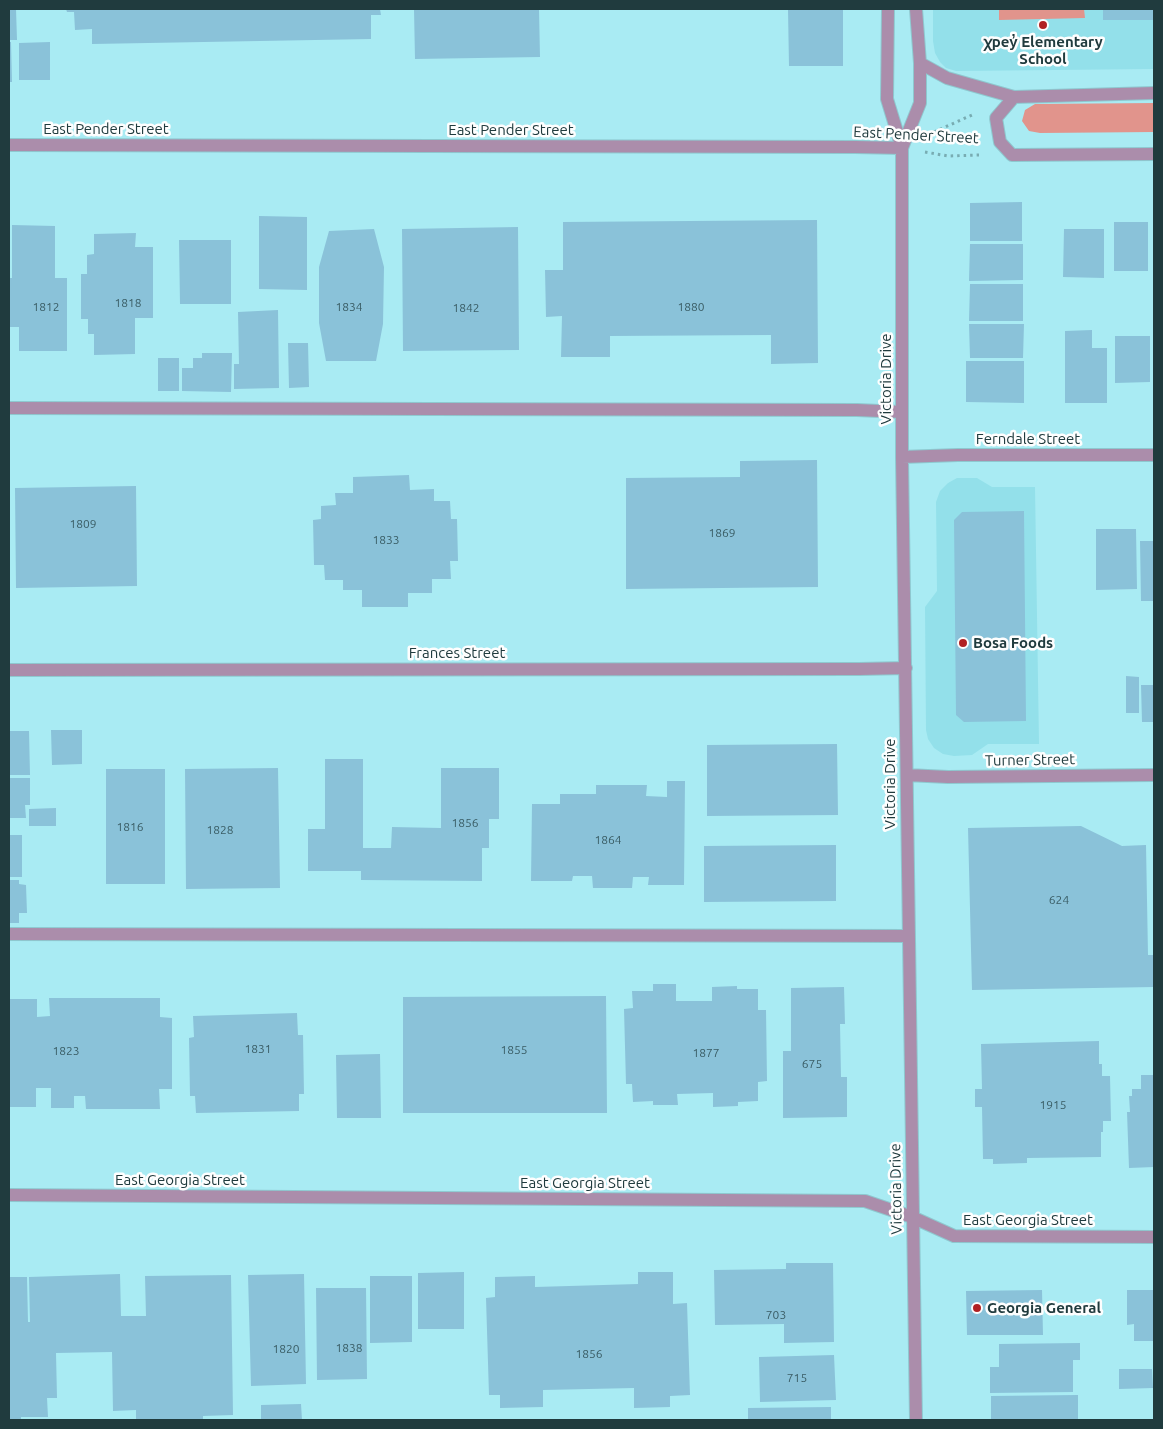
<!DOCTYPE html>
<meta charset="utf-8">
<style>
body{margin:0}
#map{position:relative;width:1163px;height:1429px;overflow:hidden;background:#a9ebf3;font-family:Ubuntu,sans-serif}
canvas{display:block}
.frame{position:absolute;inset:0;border:10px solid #203b3e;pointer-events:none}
</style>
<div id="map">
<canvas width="1163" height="1429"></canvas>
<div class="frame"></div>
</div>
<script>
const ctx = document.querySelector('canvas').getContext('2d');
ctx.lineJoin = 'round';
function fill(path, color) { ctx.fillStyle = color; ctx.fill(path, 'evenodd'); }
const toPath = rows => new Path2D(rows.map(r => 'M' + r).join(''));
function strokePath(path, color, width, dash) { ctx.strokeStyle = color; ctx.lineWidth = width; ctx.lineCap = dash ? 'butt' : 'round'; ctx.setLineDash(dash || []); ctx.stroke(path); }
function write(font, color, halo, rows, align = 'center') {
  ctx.font = font + ' Ubuntu,sans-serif'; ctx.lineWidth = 5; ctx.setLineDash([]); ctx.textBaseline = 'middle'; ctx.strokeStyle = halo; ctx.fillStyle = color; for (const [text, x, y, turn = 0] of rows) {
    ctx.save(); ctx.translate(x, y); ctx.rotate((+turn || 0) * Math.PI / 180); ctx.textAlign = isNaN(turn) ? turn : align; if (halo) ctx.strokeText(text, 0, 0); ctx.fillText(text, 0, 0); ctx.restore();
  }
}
fill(toPath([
 [933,9,1154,9,1154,69,956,71,946,68,940,62,935,53,933,41],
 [957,478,977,478,992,487,1035,487,1039,744,988,744,972,755,954,756,943,754,934,748,928,739,926,730,925,607,937,591,936,502,940,491,948,483]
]), '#93e0ea');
fill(toPath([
 [999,9,1084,9,1085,18,999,20],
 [1154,103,1154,132,1040,133,1029,131,1022,121,1025,110,1035,104]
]), '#e1948c');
fill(toPath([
 [9,9,16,9,17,40,9,40],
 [66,9,380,9,381,15,371,15,371,39,92,44,92,29,75,30,74,12,67,12],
 [414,9,539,9,540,57,415,59],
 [788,9,843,9,843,66,789,66],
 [1103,9,1154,9,1154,20,1103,20],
 [9,42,11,42,12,82,9,82],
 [50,42,50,80,19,80,19,43],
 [1022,202,1022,241,970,241,970,203],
 [259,216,307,217,307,290,259,289],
 [817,220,818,363,771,364,771,335,610,336,610,357,561,357,562,316,546,317,545,270,563,270,563,222],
 [1114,222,1148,222,1148,271,1114,271],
 [12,225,55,226,55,278,67,278,67,351,19,351,19,327,9,327,9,278,12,278],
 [518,227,519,350,403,351,402,229],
 [374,229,384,267,383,324,376,361,326,361,319,323,319,267,329,231],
 [1064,229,1104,229,1104,278,1063,277],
 [136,233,135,247,153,247,153,318,135,318,135,354,94,355,94,334,88,334,88,319,81,319,81,274,87,274,87,255,94,254,94,234],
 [179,240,231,240,231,304,180,304],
 [970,244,1023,244,1023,280,969,281],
 [970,284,1023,284,1023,321,969,321],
 [278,310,279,388,234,389,234,364,239,364,238,312],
 [969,324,1024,324,1023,358,970,358],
 [1092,330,1092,348,1107,348,1107,403,1065,403,1065,331],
 [1115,336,1150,336,1150,382,1115,383],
 [288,343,308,343,309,387,289,388],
 [202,353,232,353,231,392,182,391,182,368,193,368,193,358,202,358],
 [158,358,179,358,179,391,158,391],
 [966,361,1024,361,1024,403,966,402],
 [817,460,818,587,626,589,626,478,740,477,740,461],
 [409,475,410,490,434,489,434,501,450,501,451,519,457,519,458,561,450,561,451,579,432,579,432,593,408,593,408,607,362,607,362,590,343,590,343,580,325,580,324,565,314,565,313,520,321,519,321,506,336,505,335,493,353,493,353,477],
 [136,486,137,586,16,588,15,488],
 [1024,511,1026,721,964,722,956,715,954,520,962,512],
 [1096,529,1136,529,1137,589,1096,590],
 [1140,541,1154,541,1154,601,1141,601],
 [1126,676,1139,677,1139,713,1126,713],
 [1141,685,1154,685,1154,722,1142,722],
 [51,730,82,730,82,764,52,765],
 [9,731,29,731,30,775,9,775],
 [837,744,838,815,707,816,707,745],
 [325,759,363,759,363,848,391,848,392,827,441,828,441,768,499,768,499,819,489,819,489,848,482,848,482,881,361,880,361,871,308,871,308,829,325,829],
 [278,768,280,888,186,889,185,769],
 [106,769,165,769,165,884,106,884],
 [9,778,30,778,30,805,25,805,26,818,9,818],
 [667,781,685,781,684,885,648,885,649,877,633,877,632,888,593,888,592,876,573,876,572,881,531,881,532,804,560,804,560,794,596,794,596,785,647,785,646,796,667,797],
 [56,808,56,826,29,826,29,809],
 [1081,826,1122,846,1146,845,1148,955,1154,955,1154,987,972,990,968,828],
 [9,835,22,835,22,877,9,877],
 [836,845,836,901,704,902,704,846],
 [9,880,19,880,19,884,26,885,27,913,19,913,19,923,9,923],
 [653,984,676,984,676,1001,712,1001,712,987,737,986,737,989,758,989,758,1010,766,1010,767,1081,758,1082,758,1101,738,1102,738,1106,713,1107,713,1093,677,1094,678,1105,653,1105,653,1101,633,1102,632,1084,626,1084,624,1009,633,1008,632,991,653,991],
 [844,987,845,1024,840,1024,841,1077,847,1077,847,1117,783,1118,783,1051,791,1051,791,988],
 [606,996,607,1113,403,1113,403,997],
 [49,998,160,998,160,1017,172,1018,172,1089,159,1089,160,1109,86,1109,85,1096,74,1096,74,1108,51,1108,51,1088,36,1088,36,1107,9,1107,9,999,37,999,37,1017,50,1016],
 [297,1013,298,1035,303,1035,304,1094,299,1094,299,1111,196,1113,195,1096,190,1096,189,1038,194,1037,193,1016],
 [1099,1041,1099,1064,1102,1064,1102,1076,1110,1076,1111,1121,1103,1121,1103,1132,1101,1132,1101,1157,1027,1158,1027,1163,993,1164,993,1159,983,1159,982,1107,975,1107,975,1089,982,1089,981,1044],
 [380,1054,381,1118,337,1118,336,1055],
 [1141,1075,1154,1075,1154,1167,1129,1168,1127,1112,1130,1112,1129,1096,1132,1096,1132,1089,1141,1089],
 [786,1263,833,1263,834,1342,784,1343,784,1324,715,1325,714,1270,786,1269],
 [464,1272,464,1329,418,1329,418,1273],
 [638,1272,673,1272,673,1304,687,1303,690,1395,670,1396,670,1407,634,1408,634,1388,543,1390,543,1407,500,1408,500,1395,489,1395,486,1298,495,1297,495,1277,535,1276,535,1287,638,1284],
 [120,1274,121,1316,146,1316,145,1276,231,1275,233,1415,203,1416,203,1420,136,1420,136,1410,113,1411,112,1352,56,1353,57,1398,47,1398,48,1417,21,1417,21,1420,9,1420,9,1277,27,1277,28,1322,30,1322,29,1277],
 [304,1274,306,1384,251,1386,248,1275],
 [370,1276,412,1276,412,1342,370,1343],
 [316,1288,366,1288,367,1379,317,1380],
 [1042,1290,1043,1335,967,1335,966,1291],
 [1127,1290,1154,1290,1154,1341,1134,1341,1134,1324,1127,1325],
 [1080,1343,1080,1360,1073,1360,1073,1392,990,1393,990,1367,999,1367,999,1344],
 [834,1355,836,1400,760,1402,759,1357],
 [1119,1369,1152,1369,1153,1388,1119,1389],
 [1078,1395,1078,1420,991,1420,991,1396],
 [301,1404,302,1420,261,1420,261,1405],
 [831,1407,831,1420,748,1420,748,1408]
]), '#8ac2d9');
const minor = toPath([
 [888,9,887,99,902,148,902,457,916,1420],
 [920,63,947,78,1014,97,1154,93],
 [1014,97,996,118,1000,142,1012,155,1154,154],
 [9,145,855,147,902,148],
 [902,148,920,103,920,63,916,9],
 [9,408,857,410,902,412],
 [902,457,958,455,1154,455],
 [9,670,859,669,906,668],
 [907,775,948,777,1154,775],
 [9,934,909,936],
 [9,1195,865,1201,912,1217,954,1236,1154,1237]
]);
strokePath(minor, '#8ec8cf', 14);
strokePath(toPath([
 [934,132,972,115],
 [925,152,948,156,979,155]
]), '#78acb2', 3, [2.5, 4]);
strokePath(minor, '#ab8dab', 12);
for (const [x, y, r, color] of [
 [1043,25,5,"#b12123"],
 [963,643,5,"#b12123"],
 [977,1308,5,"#b12123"]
]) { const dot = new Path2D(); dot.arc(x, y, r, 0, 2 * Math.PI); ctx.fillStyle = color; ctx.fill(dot); strokePath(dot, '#fefefe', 2); }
write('12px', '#3a5d65', null, [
 ["1818",128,303],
 ["1812",46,307],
 ["1834",349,307],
 ["1880",691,307],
 ["1842",466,308],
 ["1809",83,524],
 ["1869",722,533],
 ["1833",386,540],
 ["1856",465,823],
 ["1816",130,827],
 ["1828",220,830],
 ["1864",608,840],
 ["624",1059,900],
 ["1831",258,1049],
 ["1855",514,1050],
 ["1823",66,1051],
 ["1877",706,1053],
 ["675",812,1064],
 ["1915",1053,1105],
 ["703",776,1315],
 ["1838",349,1348],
 ["1820",286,1349],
 ["1856",589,1354],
 ["715",797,1378]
]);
write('bold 15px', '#203b3e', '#fefefe', [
 ["ꭓpey̓ Elementary",1043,42,"center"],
 ["School",1043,59,"center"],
 ["Bosa Foods",973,643],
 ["Georgia General",987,1308]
], 'left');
write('15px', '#203b3e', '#fefefe', [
 ["East Pender Street",106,129],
 ["East Pender Street",511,130],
 ["East Pender Street",916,135,3],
 ["Victoria Drive",886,379,-90],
 ["Ferndale Street",1028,439],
 ["Frances Street",457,653],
 ["Turner Street",1030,760,-1],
 ["Victoria Drive",890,784,-90],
 ["East Georgia Street",180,1180],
 ["East Georgia Street",585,1183],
 ["Victoria Drive",896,1189,-91],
 ["East Georgia Street",1028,1220]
]);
</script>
